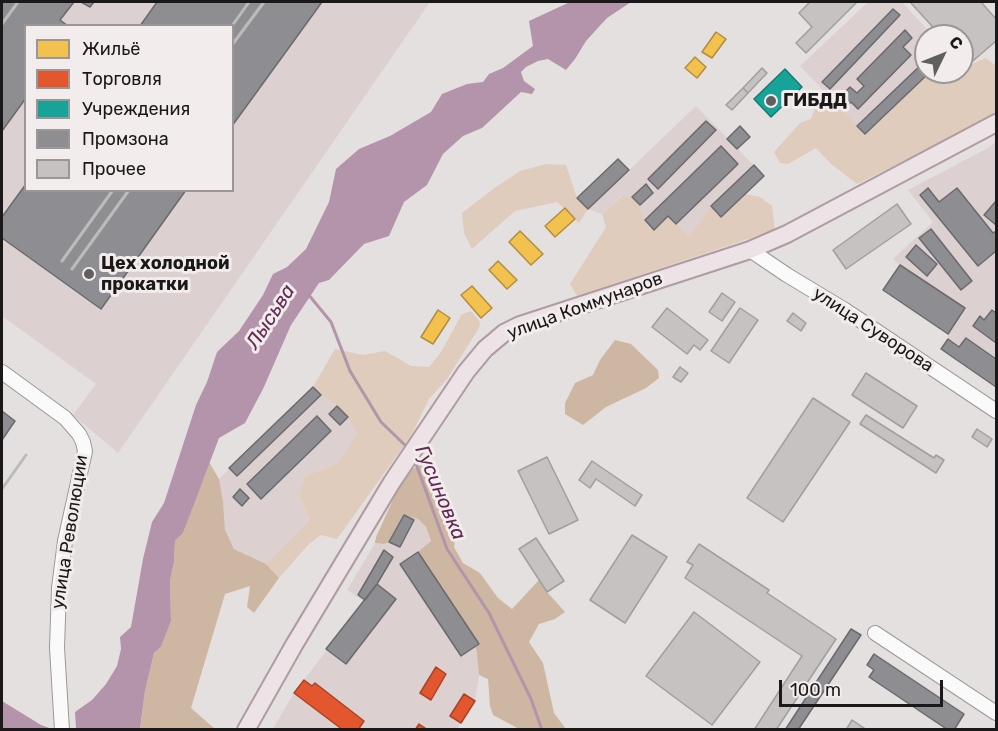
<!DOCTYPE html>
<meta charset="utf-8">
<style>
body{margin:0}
#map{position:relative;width:998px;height:731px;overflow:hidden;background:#e5e0e0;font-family:Rubik,sans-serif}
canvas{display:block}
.frame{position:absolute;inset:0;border:3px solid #1a1818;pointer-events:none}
.legend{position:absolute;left:24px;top:24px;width:210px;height:168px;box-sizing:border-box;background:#f3ecec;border:2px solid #9c9797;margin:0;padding:8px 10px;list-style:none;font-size:18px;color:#1a1818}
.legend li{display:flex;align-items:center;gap:12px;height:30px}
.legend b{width:30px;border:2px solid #9c9797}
.north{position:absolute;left:914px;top:24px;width:60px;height:60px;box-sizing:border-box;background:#f3ecec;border:2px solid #9c9797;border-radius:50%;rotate:47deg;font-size:16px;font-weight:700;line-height:24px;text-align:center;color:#1a1818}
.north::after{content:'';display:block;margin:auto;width:21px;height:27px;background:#615e5e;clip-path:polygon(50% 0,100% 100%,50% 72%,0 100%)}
.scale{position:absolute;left:779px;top:680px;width:164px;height:27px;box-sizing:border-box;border:3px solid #1a1818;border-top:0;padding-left:8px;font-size:18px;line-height:21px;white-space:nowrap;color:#1a1818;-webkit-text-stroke:4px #f3ecec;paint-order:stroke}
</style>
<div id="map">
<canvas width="998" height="731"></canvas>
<div class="frame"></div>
<ul class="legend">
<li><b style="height:16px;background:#f2c14e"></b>Жильё</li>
<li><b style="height:16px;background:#e4572e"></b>Торговля</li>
<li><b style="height:16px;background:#17a398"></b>Учреждения</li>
<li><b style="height:16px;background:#8d8d92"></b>Промзона</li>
<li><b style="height:16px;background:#c5c2c1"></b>Прочее</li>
</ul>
<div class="north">С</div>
<div class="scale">100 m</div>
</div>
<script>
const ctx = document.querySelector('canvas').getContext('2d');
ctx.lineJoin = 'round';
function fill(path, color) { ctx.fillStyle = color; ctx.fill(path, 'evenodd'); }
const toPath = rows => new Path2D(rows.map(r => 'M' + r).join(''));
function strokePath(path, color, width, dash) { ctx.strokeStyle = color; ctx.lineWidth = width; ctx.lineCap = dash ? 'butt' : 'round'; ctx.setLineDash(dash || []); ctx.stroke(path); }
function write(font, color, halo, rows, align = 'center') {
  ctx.font = font + ' Rubik,sans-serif'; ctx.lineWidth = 6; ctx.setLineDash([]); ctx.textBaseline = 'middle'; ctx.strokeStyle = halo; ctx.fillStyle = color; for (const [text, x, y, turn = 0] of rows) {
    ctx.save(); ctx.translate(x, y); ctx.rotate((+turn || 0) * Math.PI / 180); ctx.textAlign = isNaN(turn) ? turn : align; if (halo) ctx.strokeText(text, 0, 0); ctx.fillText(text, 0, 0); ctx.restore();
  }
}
fill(toPath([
 [2,2,430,2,118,453,73,415,96,384,2,316],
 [26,26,232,26,232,190,26,190],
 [868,2,902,2,933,36,926,36,926,72,930,72,865,134,800,66],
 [696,106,764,176,721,217,711,206,689,236,668,216,654,230,645,220,640,205,621,196,602,214,588,209,577,198,618,159,629,170],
 [996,142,996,387,941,349,948,340,948,334,965,308,900,265,893,259,933,222,908,190,986,149],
 [313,387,321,395,337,406,348,417,357,434,338,463,305,476,299,496,310,520,266,564,234,549,225,530,223,501,219,479],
 [404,515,418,519,426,527,431,541,419,552,479,644,476,647,479,675,475,701,456,730,272,730,294,693,364,601,347,590,375,543,384,544,389,542]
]), '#dcd1d0');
fill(toPath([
 [986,58,996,66,996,116,857,184,830,163,816,148,788,164,780,163,774,152,800,123,811,119,819,96,831,98,866,134,930,72,962,72,962,65,967,66],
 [546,164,566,165,577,198,588,209,579,223,557,202,515,211,472,249,464,233,462,213,493,189,520,171],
 [745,194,760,197,772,206,775,230,577,296,570,284,606,227,602,214,622,196,632,197,640,205,645,220,654,230,668,216,689,236,711,206,722,216],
 [471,311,480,322,479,328,447,379,429,399,411,436,337,539,321,535,309,544,279,578,266,564,310,520,299,496,305,476,338,463,357,434,348,417,337,406,321,395,313,387,335,349,363,355,385,351,411,366,429,367,441,352,462,314]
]), '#dfccbc');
fill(toPath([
 [615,340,631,344,658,370,659,378,646,388,606,407,583,425,565,414,565,403,575,383,593,375,600,360],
 [209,462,219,479,223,501,225,530,234,549,266,564,279,578,254,613,247,607,250,586,225,594,191,708,215,729,140,730,145,691,154,653,161,647,171,621,170,581,174,562,175,541,183,533],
 [424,462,436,468,436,484,438,503,457,523,454,547,463,563,480,573,498,598,512,609,539,580,547,592,565,612,555,619,539,624,529,642,543,663,554,713,566,729,519,729,493,715,490,706,488,679,479,675,476,647,479,644,418,552,431,541,426,527,418,519,404,515,389,542,384,544,375,543,376,537,397,491,408,472]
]), '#cdb7a2');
fill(toPath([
 [570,2,631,2,607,18,586,41,575,59,566,70,548,59,538,61,526,67,521,72,524,81,535,89,532,94,521,92,482,128,463,136,443,154,427,185,404,202,389,236,364,244,329,280,319,283,291,325,263,389,245,423,219,438,183,533,175,541,174,562,170,581,171,621,161,647,154,653,145,691,140,729,76,729,75,712,92,700,106,684,117,666,121,649,120,637,131,627,143,559,152,522,164,503,196,405,207,382,217,352,239,331,263,295,273,274,287,267,306,249,329,202,336,169,359,149,390,136,431,112,442,94,467,84,483,82,489,74,503,68,533,46,529,21],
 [2,701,41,725,52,729,2,729]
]), '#b394aa');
const homes = toPath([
 [716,32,726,39,712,58,702,52,716,32],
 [695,57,706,67,697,78,685,68,695,57],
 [565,208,575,219,555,237,545,226,565,208],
 [520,231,543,254,531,265,509,242,520,231],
 [498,261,517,280,507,289,489,270,498,261],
 [472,286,492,308,481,318,461,295,472,286],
 [438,310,450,318,433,344,421,337,438,310]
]);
fill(homes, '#f2c14e');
strokePath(homes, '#b18e3e', 1.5);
const shops = toPath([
 [436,667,446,674,431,700,420,693,436,667],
 [304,680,312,686,315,683,364,721,358,730,343,730,294,693,304,680],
 [464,694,475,701,461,723,450,716,464,694],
 [419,724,428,730,415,730,419,724]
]);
fill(shops, '#e4572e');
strokePath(shops, '#a74427', 1.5);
const public = toPath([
 [785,69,802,87,771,117,754,99,785,69]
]);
fill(public, '#17a398');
strokePath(public, '#187972', 1.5);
const industry = toPath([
 [2,2,74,2,60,20,68,26,26,26,26,98,2,131,2,2],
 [81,2,94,2,90,7,81,2],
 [157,2,322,2,232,126,232,26,140,26,157,2],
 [893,9,900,15,830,89,822,82,893,9],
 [905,30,912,38,903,47,911,55,858,109,851,102,847,106,839,98,850,87,857,93,864,86,857,79,905,30],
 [926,60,926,72,930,72,865,134,857,126,926,60],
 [706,121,716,130,658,189,648,179,706,121],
 [740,126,750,137,737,149,727,139,740,126],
 [721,146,738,164,676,224,668,216,654,230,645,220,721,146],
 [618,159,629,170,588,209,577,198,618,159],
 [754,165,764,176,721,217,711,206,754,165],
 [26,184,26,190,186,190,101,309,2,238,2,217,26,184],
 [646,184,653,193,640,205,632,197,646,184],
 [928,188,939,202,957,188,993,233,996,231,996,251,978,266,920,195,928,188],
 [996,201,996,225,984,215,996,201],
 [931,229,972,281,961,290,919,238,931,229],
 [916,245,937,264,927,276,906,257,916,245],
 [900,265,965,308,948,334,883,290,900,265],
 [992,310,996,313,996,343,973,326,980,316,984,320,992,310],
 [966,338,996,359,996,387,941,349,948,339,959,347,966,338],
 [313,387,321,395,237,476,229,468,313,387],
 [337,406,348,417,340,425,329,414,337,406],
 [2,411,15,421,2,440,2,411],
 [317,416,331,431,261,499,247,484,317,416],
 [240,489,249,498,242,506,233,497,240,489],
 [404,515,414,520,400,547,389,542,404,515],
 [384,550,393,557,377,584,365,600,358,595,384,550],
 [418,552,479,644,461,656,400,564,418,552],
 [377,584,396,599,346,664,326,649,377,584],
 [851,629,861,635,798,730,785,730,851,629],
 [874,654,964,714,954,730,948,730,869,677,874,670,867,665,874,654]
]);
fill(industry, '#8d8d92');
strokePath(industry, '#6a6a6d', 1.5);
strokePath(toPath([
 [308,294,331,322,350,371,381,422,408,448],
 [415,461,447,549,489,613,531,699,542,730]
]), '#b394aa', 3);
const building = toPath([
 [810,2,857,2,806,53,796,43,812,27,799,13,810,2],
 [910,2,981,2,996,19,996,41,967,66,962,61,962,36,941,36,910,2],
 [762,68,767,73,748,93,743,88,762,68],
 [743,88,748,93,732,110,726,105,743,88],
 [897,204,911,224,846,269,833,250,897,204],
 [722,293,735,302,722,321,709,312,722,293],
 [667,308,708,340,700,350,694,345,687,354,652,327,667,308],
 [740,308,758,320,729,363,711,351,740,308],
 [793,313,806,323,801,331,787,321,793,313],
 [680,367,688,373,681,382,673,377,680,367],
 [866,373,917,406,903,428,852,395,866,373],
 [813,398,850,422,783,522,747,498,813,398],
 [866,415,934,458,936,455,944,460,936,473,860,424,866,415],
 [977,429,992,439,987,447,972,437,977,429],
 [547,457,578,520,549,534,518,471,547,457],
 [592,461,642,495,635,506,596,479,590,488,579,480,592,461],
 [632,535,667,557,625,623,590,600,632,535],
 [536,538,564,581,547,592,519,549,536,538],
 [699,544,769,590,767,593,836,639,776,730,754,730,802,656,685,578,693,565,687,562,699,544],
 [694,612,760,662,712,725,646,676,694,612],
 [852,720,867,730,846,730,852,720]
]);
fill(building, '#c5c2c1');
strokePath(building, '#a19e9e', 1.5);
const minor = toPath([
 [750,250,787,275,845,310,996,411],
 [2,372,65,418,79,434,83,442,85,451,65,541,59,588,57,648,62,730],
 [875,633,996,713]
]);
const major = toPath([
 [246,730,294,645,392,482,466,372,485,349,504,333,520,325,750,250,787,234,996,123]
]);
strokePath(minor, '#9b9897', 16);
strokePath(major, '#ae9ca2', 20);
strokePath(minor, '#fbfafa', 14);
strokePath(major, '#ede3e7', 16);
strokePath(toPath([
 [2,24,18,2],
 [232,26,249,2],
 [232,45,264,2],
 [62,261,113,190],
 [72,269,129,190],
 [2,489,26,455]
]), '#bcbbbb', 3);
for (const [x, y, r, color] of [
 [771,101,6,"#615e5e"],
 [89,274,6,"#615e5e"]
]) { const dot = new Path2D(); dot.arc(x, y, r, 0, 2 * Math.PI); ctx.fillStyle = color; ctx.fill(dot); strokePath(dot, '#f3ecec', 2); }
write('bold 18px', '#1a1818', '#f3ecec', [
 ["ГИБДД",783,101],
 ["Цех холодной",101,264],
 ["прокатки",101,285]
], 'left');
write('18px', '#1a1818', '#f3ecec', [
 ["улица Коммунаров",585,306,-20],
 ["улица Суворова",873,330,33],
 ["улица Революции",70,532,-81]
]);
write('italic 20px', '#602a54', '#f3ecec', [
 ["Лысьва",271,317,-57],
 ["Гусиновка",440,493,67]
]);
</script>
